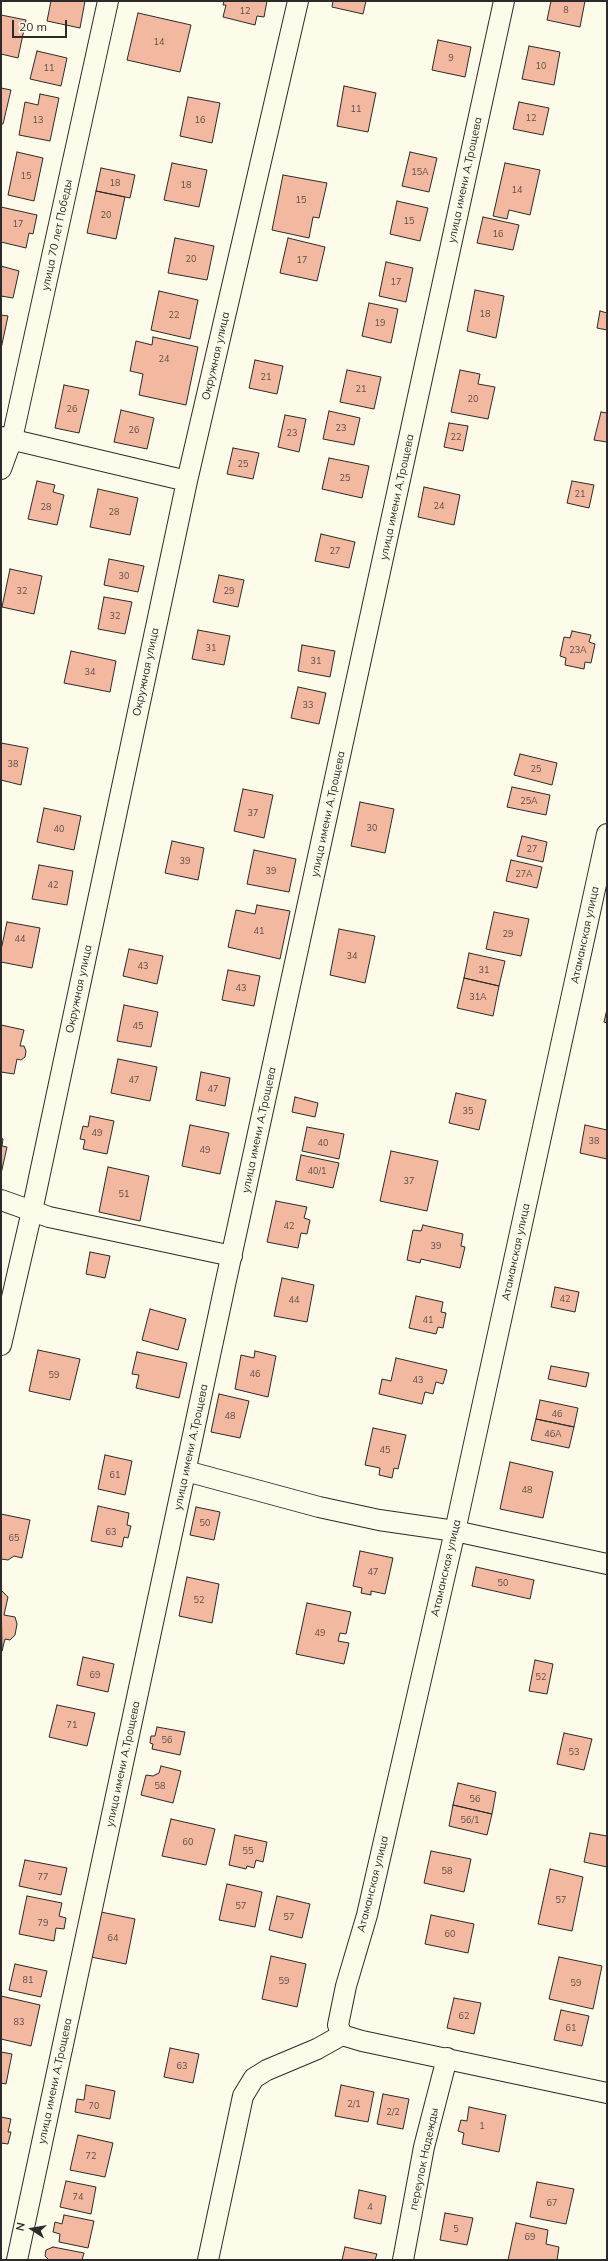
<!DOCTYPE html>
<meta charset="utf-8">
<style>
body{margin:0}
#map{position:relative;width:608px;height:2261px;overflow:hidden;background:#fdfbea;font-family:Mulish,sans-serif}
canvas{display:block}
.frame{position:absolute;inset:0;border:2px solid #2b2b2b;pointer-events:none}
.north{position:absolute;left:12px;top:2209px;width:40px;height:40px;-webkit-text-stroke:3px #fdfbea;paint-order:stroke;rotate:282deg;font-size:11px;font-weight:700;line-height:16px;text-align:center;color:#2b2b2b}
.north::after{content:'';display:block;margin:auto;width:14px;height:18px;background:#2b2b2b;clip-path:polygon(50% 0,100% 100%,50% 72%,0 100%)}
.scale{position:absolute;left:12px;top:20px;width:55px;height:18px;box-sizing:border-box;border:2px solid #2b2b2b;border-top:0;padding-left:5px;font-size:12px;line-height:14px;white-space:nowrap;color:#2b2b2b;-webkit-text-stroke:3px #fdfbea;paint-order:stroke}
</style>
<div id="map">
<canvas width="608" height="2261"></canvas>
<div class="frame"></div>
<div class="north">N</div>
<div class="scale">20 m</div>
</div>
<script>
const ctx = document.querySelector('canvas').getContext('2d');
ctx.lineJoin = 'round';
function fill(path, color) { ctx.fillStyle = color; ctx.fill(path, 'evenodd'); }
const toPath = rows => new Path2D(rows.map(r => 'M' + r).join(''));
function strokePath(path, color, width, dash) { ctx.strokeStyle = color; ctx.lineWidth = width; ctx.lineCap = dash ? 'butt' : 'round'; ctx.setLineDash(dash || []); ctx.stroke(path); }
function write(font, color, halo, rows, align = 'center') {
  ctx.font = font + ' Mulish,sans-serif'; ctx.lineWidth = 3; ctx.setLineDash([]); ctx.textBaseline = 'middle'; ctx.strokeStyle = halo; ctx.fillStyle = color; for (const [text, x, y, turn = 0] of rows) {
    ctx.save(); ctx.translate(x, y); ctx.rotate((+turn || 0) * Math.PI / 180); ctx.textAlign = isNaN(turn) ? turn : align; if (halo) ctx.strokeText(text, 0, 0); ctx.fillText(text, 0, 0); ctx.restore();
  }
}
const building = toPath([
 [51,1,85,1,80,28,47,21,51,1],
 [224,1,267,1,264,17,257,16,255,25,223,17,226,5,223,5,224,1],
 [333,1,366,1,363,14,332,7,333,1],
 [551,1,585,1,580,27,547,20,551,1],
 [138,13,191,25,180,72,127,60,138,13],
 [1,15,26,20,18,58,1,54,1,15],
 [438,40,471,47,465,77,432,70,438,40],
 [529,46,560,52,554,85,522,79,529,46],
 [37,51,67,58,61,86,30,79,37,51],
 [344,86,376,93,368,132,337,126,344,86],
 [1,88,11,90,3,124,1,124,1,88],
 [40,94,59,98,50,141,19,135,25,102,38,105,40,94],
 [188,97,220,103,212,143,180,136,188,97],
 [519,102,549,108,543,135,513,129,519,102],
 [17,152,43,158,34,201,8,195,17,152],
 [410,152,437,158,429,192,402,186,410,152],
 [172,163,207,170,199,207,164,200,172,163],
 [505,163,540,170,530,215,509,210,507,219,493,216,505,163],
 [101,168,135,175,130,198,96,191,101,168],
 [283,175,327,183,319,218,313,217,309,238,272,230,283,175],
 [96,191,125,197,116,239,87,233,96,191],
 [397,201,428,208,420,241,390,234,397,201],
 [1,207,37,215,33,234,29,233,26,248,1,242,1,207],
 [483,217,519,225,513,250,477,243,483,217],
 [175,238,214,246,207,280,168,273,175,238],
 [288,238,325,247,317,281,280,273,288,238],
 [386,262,413,268,406,302,379,296,386,262],
 [1,266,19,271,13,298,1,296,1,266],
 [475,290,504,296,496,338,467,331,475,290],
 [159,291,198,300,190,339,151,330,159,291],
 [369,303,398,309,391,343,362,336,369,303],
 [600,311,607,313,607,330,597,328,600,311],
 [1,315,8,316,1,349,1,315],
 [153,337,198,347,186,405,139,395,143,374,130,371,136,341,152,345,153,337],
 [255,360,283,366,277,394,249,388,255,360],
 [347,370,381,377,374,409,340,402,347,370],
 [460,370,480,374,478,384,495,387,488,419,451,412,460,370],
 [64,385,89,390,79,433,55,428,64,385],
 [121,410,154,418,147,449,114,442,121,410],
 [329,411,360,418,354,445,323,439,329,411],
 [601,412,607,413,607,442,594,440,601,412],
 [285,415,306,419,299,452,278,447,285,415],
 [449,423,468,426,463,451,444,447,449,423],
 [233,448,259,453,253,479,227,474,233,448],
 [329,458,369,466,362,498,322,489,329,458],
 [37,481,55,485,53,492,64,495,57,525,28,519,37,481],
 [572,481,594,485,589,508,567,503,572,481],
 [424,487,460,495,454,525,418,517,424,487],
 [98,489,138,498,130,535,90,527,98,489],
 [321,534,355,542,349,568,315,561,321,534],
 [109,559,144,566,138,592,104,585,109,559],
 [10,569,42,576,34,614,2,607,10,569],
 [219,575,244,580,238,607,213,602,219,575],
 [104,597,132,602,125,634,98,629,104,597],
 [198,630,230,636,224,665,192,659,198,630],
 [572,631,591,635,589,642,595,644,591,663,585,662,584,669,565,665,566,658,560,656,564,637,570,638,572,631],
 [302,645,335,651,330,677,298,671,302,645],
 [71,651,116,661,110,692,64,683,71,651],
 [298,687,326,693,319,724,291,718,298,687],
 [1,743,28,748,21,785,1,780,1,743],
 [520,754,557,763,552,785,514,775,520,754],
 [512,787,550,795,546,815,507,807,512,787],
 [243,789,273,795,264,838,234,831,243,789],
 [360,802,394,809,385,853,351,846,360,802],
 [44,808,81,816,74,850,37,842,44,808],
 [522,836,547,842,543,862,517,856,522,836],
 [172,841,204,848,198,880,165,873,172,841],
 [254,850,296,859,289,892,247,884,254,850],
 [511,860,542,867,537,888,506,881,511,860],
 [39,865,73,871,67,905,32,899,39,865],
 [257,905,290,911,280,959,228,947,236,910,255,914,257,905],
 [494,912,529,919,521,956,486,949,494,912],
 [7,922,40,928,32,968,1,962,1,950,7,922],
 [339,929,375,936,365,983,330,975,339,929],
 [129,949,163,956,157,984,123,976,129,949],
 [469,953,505,961,499,986,464,978,469,953],
 [228,970,260,976,254,1006,222,1000,228,970],
 [464,978,499,986,493,1016,457,1008,464,978],
 [124,1005,158,1012,151,1047,117,1041,124,1005],
 [607,1009,607,1023,604,1022,607,1009],
 [1,1025,24,1030,20,1046,24,1046,26,1051,25,1057,21,1060,17,1059,14,1074,1,1072,1,1025],
 [118,1059,157,1067,150,1101,111,1093,118,1059],
 [201,1072,230,1078,225,1106,196,1100,201,1072],
 [456,1093,486,1100,479,1130,449,1123,456,1093],
 [295,1097,318,1103,315,1117,292,1112,295,1097],
 [90,1116,114,1121,107,1154,83,1149,85,1140,80,1139,83,1126,88,1127,90,1116],
 [190,1125,229,1133,220,1174,182,1166,190,1125],
 [585,1125,607,1130,607,1159,580,1153,585,1125],
 [307,1127,344,1134,339,1159,302,1151,307,1127],
 [1,1138,3,1139,2,1146,7,1147,1,1174,1,1138],
 [391,1151,438,1161,427,1211,380,1201,391,1151],
 [301,1155,339,1163,333,1188,296,1180,301,1155],
 [108,1167,149,1176,140,1221,99,1212,108,1167],
 [276,1201,307,1207,304,1218,310,1220,307,1234,301,1233,298,1248,267,1242,276,1201],
 [423,1225,463,1234,461,1246,465,1247,460,1268,421,1259,420,1263,407,1260,413,1230,421,1231,423,1225],
 [90,1252,110,1256,105,1278,86,1274,90,1252],
 [282,1278,314,1285,307,1322,274,1316,282,1278],
 [555,1287,579,1292,575,1312,551,1307,555,1287],
 [416,1296,443,1302,441,1312,446,1313,443,1328,438,1327,436,1334,409,1328,416,1296],
 [150,1309,186,1319,178,1350,142,1340,150,1309],
 [38,1350,80,1359,70,1400,29,1391,38,1350],
 [255,1351,276,1356,268,1397,235,1389,241,1355,254,1358,255,1351],
 [137,1352,187,1363,179,1398,136,1388,139,1375,132,1374,137,1352],
 [396,1358,447,1370,443,1384,436,1382,433,1394,425,1392,422,1404,379,1394,382,1379,391,1381,396,1358],
 [551,1366,589,1373,586,1387,548,1379,551,1366],
 [219,1394,249,1401,240,1438,211,1432,219,1394],
 [540,1400,578,1408,574,1427,536,1419,540,1400],
 [536,1419,574,1427,569,1448,531,1440,536,1419],
 [373,1428,406,1435,398,1469,394,1468,392,1478,379,1475,380,1468,365,1465,373,1428],
 [105,1455,132,1461,125,1495,98,1489,105,1455],
 [510,1462,553,1472,543,1518,500,1509,510,1462],
 [98,1506,129,1513,127,1525,131,1526,128,1538,124,1537,122,1547,91,1541,98,1506],
 [196,1507,220,1512,214,1540,190,1535,196,1507],
 [1,1514,30,1520,22,1558,14,1556,8,1560,1,1559,1,1514],
 [360,1551,393,1558,385,1594,371,1591,371,1595,361,1593,362,1588,353,1586,360,1551],
 [476,1567,534,1580,530,1599,472,1586,476,1567],
 [187,1577,219,1584,212,1623,179,1616,187,1577],
 [1,1590,8,1597,4,1615,15,1617,17,1624,15,1635,10,1640,5,1639,2,1651,1,1590],
 [307,1603,351,1612,346,1634,340,1633,338,1641,349,1643,344,1664,296,1654,307,1603],
 [83,1657,114,1664,108,1692,77,1685,83,1657],
 [535,1660,553,1664,547,1694,529,1691,535,1660],
 [57,1705,95,1713,87,1746,49,1737,57,1705],
 [157,1727,185,1732,180,1755,152,1749,153,1744,150,1743,151,1736,155,1736,157,1727],
 [564,1733,592,1739,584,1770,557,1764,564,1733],
 [161,1766,181,1771,173,1803,141,1795,146,1775,153,1776,159,1773,161,1766],
 [458,1783,496,1792,492,1814,453,1805,458,1783],
 [453,1805,492,1814,487,1835,449,1826,453,1805],
 [171,1819,215,1829,206,1865,162,1856,171,1819],
 [590,1833,607,1836,607,1867,584,1862,590,1833],
 [235,1835,267,1842,263,1862,256,1860,254,1868,247,1866,246,1869,229,1865,235,1835],
 [431,1851,471,1859,464,1892,424,1883,431,1851],
 [25,1860,67,1868,61,1895,19,1886,25,1860],
 [550,1869,583,1877,572,1931,538,1924,550,1869],
 [227,1884,262,1892,255,1927,219,1920,227,1884],
 [27,1896,62,1903,59,1916,66,1918,64,1929,56,1928,54,1941,19,1934,27,1896],
 [277,1896,310,1904,302,1938,269,1930,277,1896],
 [101,1912,135,1919,126,1964,91,1957,101,1912],
 [431,1915,474,1924,468,1953,425,1944,431,1915],
 [271,1956,306,1964,297,2007,262,1999,271,1956],
 [559,1957,602,1966,593,2009,549,1999,559,1957],
 [15,1964,47,1971,41,1997,9,1990,15,1964],
 [1,1996,40,2005,31,2046,1,2039,1,1996],
 [454,1998,481,2003,474,2034,447,2028,454,1998],
 [561,2010,589,2016,582,2046,554,2040,561,2010],
 [170,2048,199,2054,193,2083,164,2077,170,2048],
 [1,2052,12,2054,6,2084,1,2083,1,2052],
 [86,2085,115,2091,110,2119,75,2112,77,2099,84,2100,86,2085],
 [341,2085,374,2092,368,2122,335,2116,341,2085],
 [383,2094,409,2099,403,2129,377,2124,383,2094],
 [469,2107,506,2115,499,2152,462,2144,464,2133,458,2131,461,2120,467,2121,469,2107],
 [1,2117,11,2119,8,2132,11,2132,8,2144,1,2143,1,2117],
 [78,2135,113,2143,105,2177,70,2170,78,2135],
 [66,2181,96,2187,91,2214,60,2207,66,2181],
 [537,2182,574,2189,566,2224,530,2217,537,2182],
 [359,2190,386,2196,381,2224,354,2218,359,2190],
 [445,2213,473,2218,467,2245,440,2240,445,2213],
 [64,2215,94,2221,88,2248,59,2242,60,2234,53,2232,55,2222,62,2224,64,2215],
 [516,2223,548,2230,546,2244,559,2247,557,2260,508,2260,516,2223],
 [53,2247,84,2253,82,2260,49,2260,45,2256,46,2250,53,2247],
 [345,2247,377,2254,375,2260,342,2260,345,2247]
]);
fill(building, '#f2b8a0');
strokePath(building, '#2b2b2b', 1);
const minor = toPath([
 [1,437,187,481],
 [1,469,12,439,108,1],
 [607,834,455,1531,367,1915,346,1986,338,2025,342,2035,362,2041,607,2093],
 [1,1200,49,1217,232,1256],
 [1,1345,32,1211,187,481,298,1],
 [186,1471,319,1507,379,1520,455,1531,607,1564],
 [17,2260,225,1285,504,1],
 [208,2260,243,2096,254,2078,267,2070,317,2049,342,2035],
 [403,2260,424,2147,447,2058]
]);
strokePath(minor, '#2b2b2b', 22);
strokePath(minor, '#fdfbea', 20);
write('9px', '#5d4e48', null, [
 ["8",566,10],
 ["12",245,11],
 ["14",159,42],
 ["9",451,58],
 ["10",541,66],
 ["11",49,68],
 ["11",356,109],
 ["12",531,118],
 ["13",38,120],
 ["16",200,120],
 ["15А",420,172],
 ["15",26,176],
 ["18",115,183],
 ["18",186,185],
 ["14",517,190],
 ["15",301,200],
 ["20",106,215],
 ["15",409,221],
 ["17",18,224],
 ["16",498,234],
 ["20",191,259],
 ["17",302,260],
 ["17",396,282],
 ["18",485,314],
 ["22",174,315],
 ["19",380,323],
 ["24",164,359],
 ["21",266,377],
 ["21",361,389],
 ["20",473,399],
 ["26",72,409],
 ["23",341,428],
 ["26",134,430],
 ["23",292,433],
 ["22",456,437],
 ["25",243,464],
 ["25",345,478],
 ["21",580,494],
 ["24",439,506],
 ["28",46,507],
 ["28",114,512],
 ["27",335,551],
 ["30",124,576],
 ["32",22,591],
 ["29",229,591],
 ["32",115,616],
 ["31",211,648],
 ["23А",578,650],
 ["31",316,661],
 ["34",90,672],
 ["33",308,705],
 ["38",13,764],
 ["25",536,769],
 ["25А",529,801],
 ["37",253,813],
 ["30",372,828],
 ["40",59,829],
 ["27",532,849],
 ["39",185,861],
 ["39",271,871],
 ["27А",524,874],
 ["42",53,885],
 ["41",259,931],
 ["29",508,934],
 ["44",20,939],
 ["34",352,956],
 ["43",143,966],
 ["31",484,970],
 ["43",241,988],
 ["31А",478,997],
 ["45",138,1026],
 ["47",134,1080],
 ["47",213,1089],
 ["35",468,1111],
 ["49",97,1133],
 ["38",594,1141],
 ["40",323,1143],
 ["49",205,1150],
 ["40/1",317,1171],
 ["37",409,1181],
 ["51",124,1194],
 ["42",289,1226],
 ["39",436,1246],
 ["42",565,1299],
 ["44",294,1300],
 ["41",428,1320],
 ["46",255,1374],
 ["59",54,1375],
 ["43",418,1380],
 ["46",557,1414],
 ["48",230,1416],
 ["46А",553,1434],
 ["45",385,1450],
 ["61",115,1475],
 ["48",527,1490],
 ["50",205,1523],
 ["63",111,1532],
 ["65",14,1538],
 ["47",373,1572],
 ["50",503,1583],
 ["52",199,1600],
 ["49",320,1633],
 ["69",95,1675],
 ["52",541,1677],
 ["71",72,1725],
 ["56",167,1740],
 ["53",574,1752],
 ["58",160,1786],
 ["56",475,1799],
 ["56/1",470,1820],
 ["60",188,1842],
 ["55",248,1851],
 ["58",447,1871],
 ["77",43,1877],
 ["57",561,1900],
 ["57",241,1906],
 ["57",289,1917],
 ["79",43,1923],
 ["60",450,1934],
 ["64",113,1938],
 ["81",28,1980],
 ["59",284,1981],
 ["59",576,1983],
 ["62",464,2016],
 ["83",19,2022],
 ["61",571,2028],
 ["63",182,2066],
 ["2/1",354,2104],
 ["70",94,2106],
 ["2/2",393,2112],
 ["1",482,2126],
 ["72",91,2156],
 ["74",78,2197],
 ["67",552,2203],
 ["4",370,2207],
 ["5",456,2229],
 ["69",530,2237]
]);
write('11px', '#2b2b2b', '#fdfbea', [
 ["улица имени А.Трощева",465,180,-78],
 ["улица 70 лет Победы",57,235,-78],
 ["Окружная улица",216,356,-77],
 ["улица имени А.Трощева",397,497,-78],
 ["Окружная улица",146,672,-78],
 ["улица имени А.Трощева",328,814,-78],
 ["Атаманская улица",585,935,-78],
 ["Окружная улица",79,989,-78],
 ["улица имени А.Трощева",259,1130,-78],
 ["Атаманская улица",516,1252,-78],
 ["улица имени А.Трощева",191,1447,-78],
 ["Атаманская улица",446,1568,-77],
 ["улица имени А.Трощева",123,1764,-78],
 ["Атаманская улица",373,1884,-76],
 ["улица имени А.Трощева",55,2081,-78],
 ["переулок Надежды",424,2159,-78]
]);
</script>
